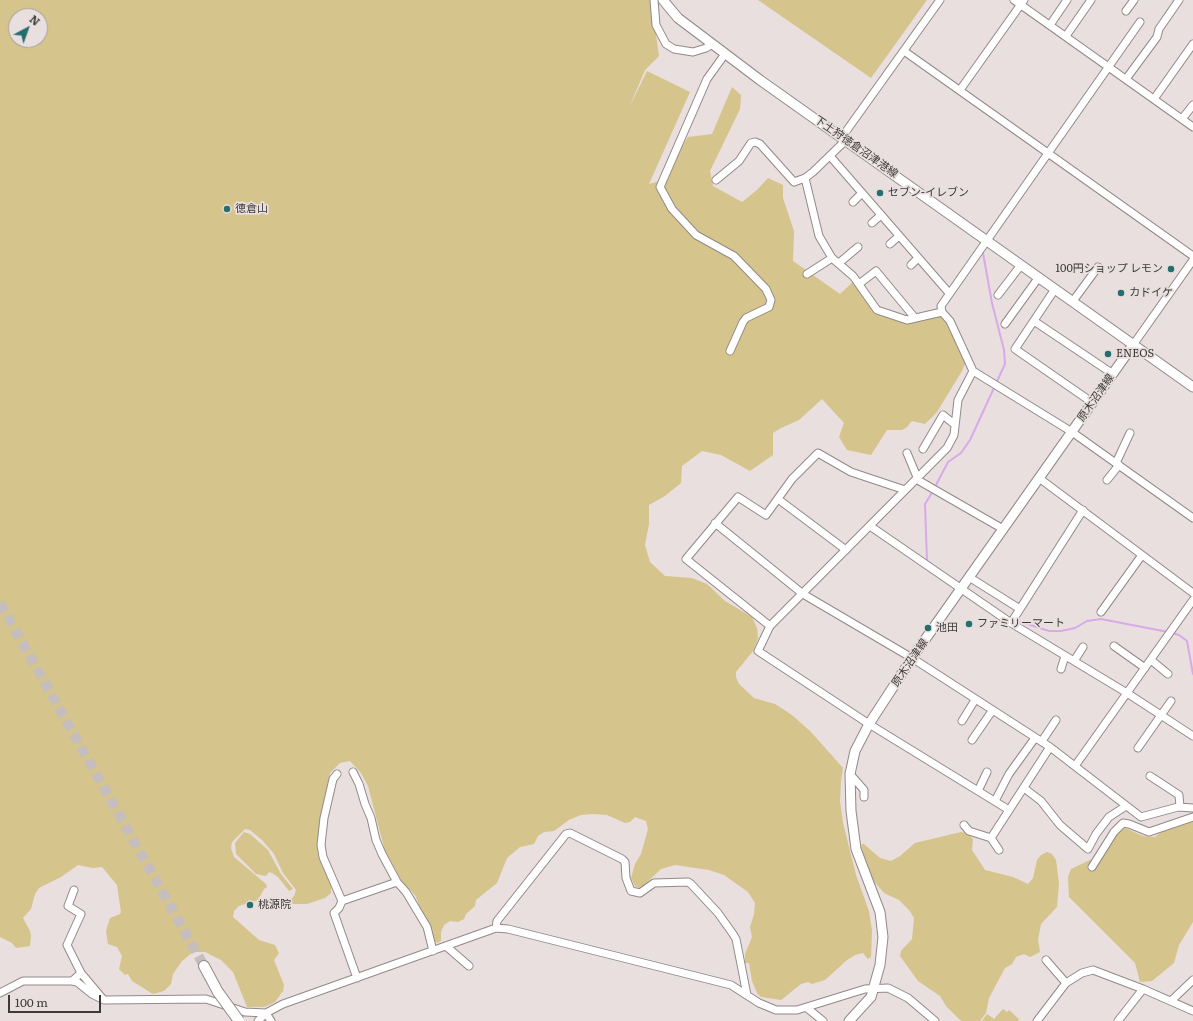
<!DOCTYPE html>
<meta charset="utf-8">
<style>
body{margin:0}
#map{position:relative;width:1193px;height:1021px;overflow:hidden;background:#e8dfde;font-family:Literata,serif}
canvas{display:block}
.north{position:absolute;left:8px;top:8px;width:40px;height:40px;box-sizing:border-box;background:#e8dfde;border:1px solid #a39d9c;border-radius:50%;rotate:41deg;font-size:11px;font-weight:700;line-height:16px;text-align:center;color:#3c3938}
.north::after{content:'';display:block;margin:auto;width:14px;height:18px;background:#236f6f;clip-path:polygon(50% 0,100% 100%,50% 72%,0 100%)}
.scale{position:absolute;left:8px;top:995px;width:93px;height:18px;box-sizing:border-box;border:2px solid #3c3938;border-top:0;padding-left:5px;font-size:12px;line-height:14px;white-space:nowrap;color:#3c3938;-webkit-text-stroke:3px #e8dfde;paint-order:stroke}
</style>
<div id="map">
<canvas width="1193" height="1021"></canvas>
<div class="north">N</div>
<div class="scale">100 m</div>
</div>
<script>
const ctx = document.querySelector('canvas').getContext('2d');
ctx.lineJoin = 'round';
function fill(path, color) { ctx.fillStyle = color; ctx.fill(path, 'evenodd'); }
const toPath = rows => new Path2D(rows.map(r => 'M' + r).join(''));
function strokePath(path, color, width, dash) { ctx.strokeStyle = color; ctx.lineWidth = width; ctx.lineCap = dash ? 'butt' : 'round'; ctx.setLineDash(dash || []); ctx.stroke(path); }
function write(font, color, halo, rows, align = 'center') {
  ctx.font = font + ' Literata,"Noto Sans JP",serif'; ctx.lineWidth = 3.5; ctx.setLineDash([]); ctx.textBaseline = 'middle'; ctx.strokeStyle = halo; ctx.fillStyle = color; for (const [text, x, y, turn = 0] of rows) {
    ctx.save(); ctx.translate(x, y); ctx.rotate((+turn || 0) * Math.PI / 180); ctx.textAlign = isNaN(turn) ? turn : align; if (halo) ctx.strokeText(text, 0, 0); ctx.fillText(text, 0, 0); ctx.restore();
  }
}
fill(toPath([
 [0,0,651,0,659,56,645,70,629,108,647,71,690,92,649,184,660,181,688,137,712,134,732,87,741,95,740,109,710,171,713,186,742,202,757,190,768,178,783,185,783,198,794,231,793,261,840,294,855,280,878,312,900,321,942,312,967,359,962,371,937,412,925,424,912,421,907,427,902,430,887,430,871,455,847,450,839,437,844,423,822,399,799,420,781,428,773,433,773,455,750,471,721,455,702,451,682,466,681,483,665,496,649,505,649,524,645,545,650,562,665,576,692,578,707,584,725,601,752,617,757,628,758,638,753,651,736,672,736,677,739,684,754,698,775,704,792,715,811,732,843,768,841,781,840,801,843,823,856,875,869,911,872,931,871,957,868,959,863,953,855,955,847,960,825,980,812,984,808,982,801,984,781,1000,761,997,757,993,752,981,749,963,745,963,745,954,752,937,750,927,754,914,755,903,748,892,724,875,709,870,675,865,661,869,643,886,639,888,635,886,631,878,635,864,641,854,648,829,646,821,635,817,630,822,625,823,607,815,593,814,581,815,569,820,554,831,544,832,538,836,534,844,520,847,507,858,497,883,476,900,475,906,466,914,464,919,458,922,450,921,444,925,441,932,441,941,437,943,434,941,415,895,401,880,385,851,368,786,361,773,350,761,340,763,330,773,326,792,326,802,317,841,318,856,331,886,331,893,325,898,307,904,290,904,289,901,294,896,296,890,283,873,274,854,262,840,250,830,245,829,232,842,231,848,234,857,266,884,267,887,264,889,258,900,239,906,234,911,233,917,259,940,275,945,279,953,274,960,284,985,283,991,275,1002,264,1007,247,1007,233,972,221,960,205,952,193,952,182,961,173,974,171,984,164,991,153,994,132,981,128,974,125,975,119,969,122,956,117,947,108,944,106,931,110,918,120,914,121,912,117,885,102,867,93,868,78,865,61,877,39,888,35,894,31,909,23,918,30,931,31,936,30,946,16,948,12,943,0,937],
 [16,16,40,16,40,40,16,40],
 [758,0,927,0,871,78],
 [1193,818,1193,922,1179,945,1174,963,1152,981,1140,982,1135,963,1069,897,1068,877,1071,869,1092,859,1111,834,1125,828,1143,836,1155,837,1171,824],
 [244,832,250,834,268,850,281,874,293,889,289,891,278,877,272,873,269,872,266,876,256,874,236,854,235,843],
 [961,832,968,834,973,839,972,850,985,870,1013,877,1028,884,1033,878,1037,860,1041,855,1047,852,1052,854,1056,860,1059,883,1057,907,1041,924,1040,929,1038,940,1040,952,1030,957,1024,954,1016,957,1012,964,1005,968,989,998,986,1013,980,1021,962,1021,959,1019,946,1006,940,996,918,981,900,956,901,951,912,939,914,918,909,910,899,900,884,893,873,880,861,847,862,844,864,844,880,858,891,861,900,856,915,843],
 [1003,1009,1007,1012,1009,1010,1019,1019,1018,1021,982,1021,987,1014,994,1019]
]), '#d5c48c');
strokePath(toPath([
 [935,487,948,462,961,453,970,440,1005,364,1004,350,992,303,983,253],
 [933,491,925,504,927,561,961,585],
 [1015,620,1049,631,1061,631,1075,628,1087,621,1101,619,1168,632],
 [1172,633,1179,635,1187,641,1193,674]
]), '#d9aae8', 2);
strokePath(toPath([
 [0,603,204,966]
]), '#c6bebd', 10, [10, 5]);
const minor = toPath([
 [654,0,656,25,666,44,674,49,693,52,706,48,712,44],
 [1014,0,1193,127],
 [1126,11,1134,0],
 [1050,25,1067,0],
 [1066,36,1091,0],
 [904,51,1193,256],
 [725,54,707,79,660,187,672,209,696,235,734,256,766,289,771,300,769,307,746,318,743,322,730,351],
 [1126,79,1157,37,1159,29,1179,0],
 [960,90,1024,0],
 [1154,99,1193,44],
 [1182,119,1193,105],
 [842,137,940,0],
 [830,156,949,293],
 [805,178,819,236,832,258,853,276,877,310,907,320,942,312],
 [716,180,739,161,751,143,755,142,760,144,794,182,805,178,813,172,846,140],
 [853,202,862,193],
 [872,223,881,215],
 [890,244,899,236],
 [839,263,858,247],
 [911,265,918,258],
 [807,274,832,258],
 [859,284,876,271,915,318],
 [1055,289,1015,349,1093,403],
 [998,295,1021,265],
 [1073,301,1098,267],
 [1034,321,1113,374],
 [1005,324,1039,277],
 [1133,345,1193,260],
 [973,371,1072,432,1193,518],
 [923,449,943,415,954,424],
 [907,453,917,477],
 [1116,463,1130,433],
 [1039,478,1193,593],
 [916,479,1003,529],
 [1107,480,1119,465],
 [778,499,846,550],
 [715,523,803,594,912,658,1050,747,1141,817,1178,807,1193,808],
 [870,526,1011,623,1127,693,1193,736],
 [969,577,1020,609],
 [1101,612,1142,555],
 [1011,623,1083,510],
 [770,626,686,559,738,497,766,515,792,479,818,453,851,472,905,490],
 [1114,646,1145,668],
 [1151,660,1168,674],
 [1074,661,1083,647],
 [1061,669,1065,656],
 [962,721,975,700],
 [972,740,992,711],
 [1042,741,1056,720],
 [1138,748,1171,701],
 [1075,766,1193,600],
 [353,772,359,784,365,804,371,818,376,840,382,854,397,882,406,892,427,927,433,951],
 [337,774,333,779,324,818,321,845,323,857,342,901,339,908,334,913,357,978],
 [850,774,864,790,864,797],
 [1150,776,1179,795,1180,807],
 [1024,788,1041,801,1060,825,1088,849,1096,834,1109,817,1126,806],
 [978,791,987,772],
 [995,801,1009,774,1035,738],
 [1009,810,869,724,758,651,770,626,947,448,954,435,958,400,973,371,950,321,942,312,941,306,1140,22],
 [964,825,969,831,991,838,999,850],
 [991,838,1050,747],
 [1092,867,1114,832,1123,823,1129,824,1149,832,1193,817],
 [342,901,397,882],
 [496,928,497,921,566,834,570,833,622,859,625,862,626,878,631,891,640,893,654,883,688,882,691,884,718,913,733,934,736,939,747,995],
 [446,946,469,966],
 [1046,960,1066,983],
 [81,973,102,998],
 [72,981,81,973,67,945,81,914,68,906,74,890],
 [0,993,23,981,72,981,77,982,92,994,104,1000,206,999,245,1012,266,1013,271,1021],
 [1171,1001,1193,980],
 [807,1008,823,1021],
 [258,1021,266,1013,283,1004,496,928,508,929,731,985,759,1003,776,1010,797,1010,865,989,888,988,908,998,935,1021],
 [1037,1021,1066,983,1082,973,1093,970,1143,989,1193,1011],
 [1118,1021,1143,989]
]);
const major = toPath([
 [663,0,678,18,760,80,1193,387],
 [849,1021,871,997,880,965,883,937,880,912,856,849,851,811,850,774,855,751,869,724,912,658,1133,345]
]);
const highway = toPath([
 [204,966,218,992]
]);
strokePath(minor, '#928988', 9);
strokePath(major, '#928988', 11);
strokePath(highway, '#928988', 12);
strokePath(minor, '#fff', 7);
strokePath(major, '#fff', 9);
strokePath(highway, '#fff', 10);
const highwayBridge = toPath([
 [218,992,239,1021]
]);
strokePath(highwayBridge, '#928988', 12, []);
strokePath(highwayBridge, '#fff', 10);
for (const [x, y, r, color] of [
 [880,193,4,"#236f6f"],
 [227,209,4,"#236f6f"],
 [1171,269,4,"#236f6f"],
 [1121,293,4,"#236f6f"],
 [1108,354,4,"#236f6f"],
 [969,624,4,"#236f6f"],
 [928,628,4,"#236f6f"],
 [250,905,4,"#236f6f"]
]) { const dot = new Path2D(); dot.arc(x, y, r, 0, 2 * Math.PI); ctx.fillStyle = color; ctx.fill(dot); strokePath(dot, '#e8dfde', 1.5); }
write('11px', '#3c3938', '#e8dfde', [
 ["下土狩徳倉沼津港線",856,147,35],
 ["原木沼津線",1096,398,-55],
 ["原木沼津線",910,663,-56]
]);
write('11px', '#3c3938', '#e8dfde', [
 ["セブン-イレブン",888,193],
 ["徳倉山",235,209],
 ["100円ショップ レモン",1163,269,"right"],
 ["カドイケ",1129,293],
 ["ENEOS",1116,354],
 ["ファミリーマート",977,624],
 ["池田",936,628],
 ["桃源院",258,905]
], 'left');
</script>
